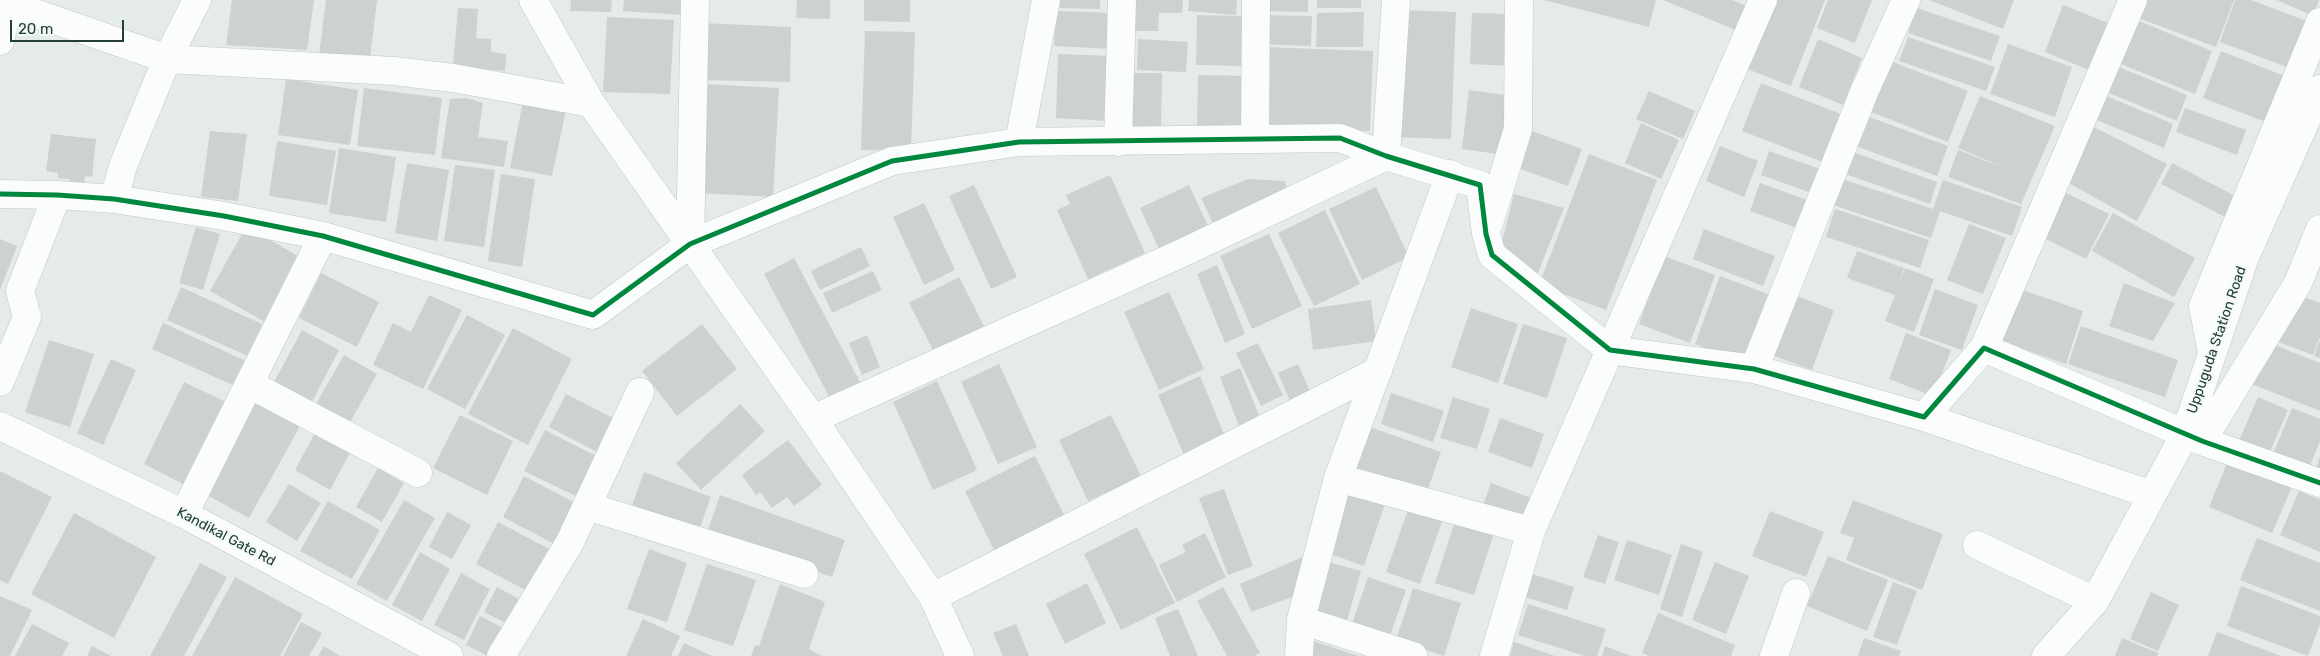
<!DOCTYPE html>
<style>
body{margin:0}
#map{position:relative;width:2320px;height:656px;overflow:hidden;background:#e5ebe8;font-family:Rubik,sans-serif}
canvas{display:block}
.scale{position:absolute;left:10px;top:20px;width:114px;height:22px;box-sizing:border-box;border:2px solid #213f36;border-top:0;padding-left:6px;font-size:15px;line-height:18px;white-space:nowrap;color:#213f36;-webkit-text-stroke:4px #f3f9f6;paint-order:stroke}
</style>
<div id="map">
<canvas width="2320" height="656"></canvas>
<div class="scale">20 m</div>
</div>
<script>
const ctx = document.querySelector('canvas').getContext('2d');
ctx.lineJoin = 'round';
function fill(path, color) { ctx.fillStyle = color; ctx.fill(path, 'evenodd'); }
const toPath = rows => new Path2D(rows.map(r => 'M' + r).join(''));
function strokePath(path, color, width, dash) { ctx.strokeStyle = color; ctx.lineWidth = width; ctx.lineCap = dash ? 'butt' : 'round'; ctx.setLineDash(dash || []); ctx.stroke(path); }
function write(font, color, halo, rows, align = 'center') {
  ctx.font = font + ' Rubik,sans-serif'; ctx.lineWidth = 4; ctx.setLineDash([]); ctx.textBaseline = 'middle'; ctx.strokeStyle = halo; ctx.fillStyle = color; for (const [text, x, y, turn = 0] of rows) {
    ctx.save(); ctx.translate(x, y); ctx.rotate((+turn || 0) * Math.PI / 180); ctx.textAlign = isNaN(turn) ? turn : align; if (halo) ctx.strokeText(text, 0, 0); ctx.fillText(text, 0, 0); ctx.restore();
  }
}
fill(toPath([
 [232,0,314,0,307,50,226,45],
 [326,0,377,0,370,58,319,56],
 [571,0,612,0,611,12,570,11],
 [624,0,684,0,683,15,623,11],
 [797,0,830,0,830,19,796,18],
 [864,0,910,0,910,22,864,21],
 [1060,0,1100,0,1100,9,1060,8],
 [1131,0,1183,0,1182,13,1159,13,1158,31,1131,31],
 [1189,0,1237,0,1236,15,1188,11],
 [1259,0,1308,0,1308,12,1258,11],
 [1317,0,1361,0,1361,8,1317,8],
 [1544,0,1656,0,1649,27],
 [1663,0,1732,0,1754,9,1743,33],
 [1767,0,1825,0,1791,86,1742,67],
 [1828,0,1872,0,1855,43,1817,28],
 [1929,0,2014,0,2003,29],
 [2139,0,2234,0,2216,47,2133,16],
 [2235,0,2251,0,2312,23,2295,70,2220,42],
 [2277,0,2319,0,2313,16],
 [2063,5,2108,23,2089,70,2045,52],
 [458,8,478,9,476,38,491,39,491,52,506,54,505,71,453,67],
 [1917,8,2000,36,1991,61,1908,33],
 [1399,10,1456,12,1451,139,1394,137],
 [1056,11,1113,13,1112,49,1054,46],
 [1364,12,1363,47,1316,47,1317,13],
 [1472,13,1512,14,1511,66,1470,64],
 [1197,15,1243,16,1242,66,1196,65],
 [1259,15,1312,16,1311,46,1257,44],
 [607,17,674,20,670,94,603,92],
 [2129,17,2212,51,2195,94,2111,60],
 [702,23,791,27,790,82,701,80],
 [865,31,915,32,911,151,861,150],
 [1908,37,1995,67,1986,91,1899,61],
 [1138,39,1188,42,1186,72,1137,70],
 [1818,39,1862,58,1843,105,1799,87],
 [2008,44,2072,67,2055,117,1990,94],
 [1262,47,1373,51,1370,131,1259,127],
 [2221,51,2292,79,2274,125,2203,98],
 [1058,54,1111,56,1109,121,1056,118],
 [1890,61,1968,91,1948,142,1871,112],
 [2114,65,2187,95,2177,121,2104,91],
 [1130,73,1162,73,1161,134,1130,134],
 [1198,75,1248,76,1247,134,1197,133],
 [286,79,358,90,350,145,278,135],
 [1761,83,1846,116,1828,164,1742,131],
 [704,84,779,88,773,197,698,193],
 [364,88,442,98,435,155,357,146],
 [1469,90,1513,96,1505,155,1462,149],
 [1649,91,1695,111,1683,139,1636,119],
 [2102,94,2173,124,2164,148,2092,118],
 [1980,96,2055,126,2021,204,1948,177,1958,150,2009,170,1958,148],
 [467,98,483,103,478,137,508,141,504,167,441,158,450,99],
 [523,101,566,110,552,176,510,168],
 [2185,108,2246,130,2237,155,2176,132],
 [1864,115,1948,146,1937,176,1853,145],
 [1641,123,1679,140,1661,179,1625,163],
 [2086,123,2167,164,2137,221,2065,181],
 [1529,130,1582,149,1568,186,1515,167],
 [210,131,247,134,238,201,201,197],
 [51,134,96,139,92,177,85,176,83,194,68,192,70,179,58,178,58,173,46,171],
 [277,141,336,151,327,205,269,196],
 [1720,146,1758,161,1744,197,1706,181],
 [339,148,396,157,386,222,329,213],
 [1847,150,1937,182,1930,204,1840,172],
 [1769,151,1823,170,1814,194,1761,175],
 [1589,154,1657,180,1606,310,1539,285],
 [407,163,449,170,437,241,395,233],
 [2172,163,2239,198,2229,219,2161,184],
 [455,165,495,170,484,247,444,241],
 [501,174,535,179,522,267,488,261],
 [1110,175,1145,253,1088,279,1057,210,1070,204,1066,195],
 [1248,179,1285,181,1288,193,1214,226,1201,198],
 [1842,179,1933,209,1943,180,2022,207,2012,236,1940,211,1931,238,1833,205],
 [1760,183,1807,200,1797,228,1750,211],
 [974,185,1017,277,991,289,949,196],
 [1189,185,1208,226,1159,249,1140,208],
 [1376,187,1409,257,1362,280,1329,209],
 [2060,190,2109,214,2086,259,2038,235],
 [1514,194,1564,208,1537,275,1498,258],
 [924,203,955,270,924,285,893,217],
 [1835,209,1929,240,1920,268,1826,237],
 [1325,210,1360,284,1314,306,1278,233],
 [2113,213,2195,258,2174,297,2092,251],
 [1969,224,2006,238,1983,294,1947,280],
 [196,227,220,234,203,290,179,283],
 [246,227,302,258,265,322,210,291],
 [1704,229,1775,256,1763,286,1693,259],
 [1269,234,1302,306,1252,329,1220,256],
 [0,239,17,246,0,290],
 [861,247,870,266,820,290,811,271],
 [1857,251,1904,268,1898,287,1905,268,1934,279,1914,332,1885,321,1895,295,1847,278],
 [1664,256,1715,275,1690,343,1639,324],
 [794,258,861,384,831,400,764,274],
 [1217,265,1245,334,1225,343,1197,274],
 [873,271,882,290,832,313,823,293],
 [321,273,379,302,357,347,299,318],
 [1720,276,1768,294,1743,362,1695,344],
 [959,277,985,328,935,354,909,303],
 [2124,283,2175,303,2153,341,2109,326],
 [181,287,262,324,248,356,167,320],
 [2017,288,2083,311,2066,364,1999,341],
 [1935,289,1978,305,1962,350,1919,335],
 [1169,292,1204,369,1159,390,1124,312],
 [2295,294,2320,303,2320,337,2313,355,2276,341],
 [429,295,462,310,423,389,373,365,393,323,411,332],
 [1794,295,1834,310,1812,370,1772,355],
 [1371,300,1376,341,1313,350,1308,309],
 [1471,308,1518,324,1498,383,1451,367],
 [467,315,505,335,465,409,427,389],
 [163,323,246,361,235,386,152,349],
 [702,324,737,369,677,416,642,371],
 [1523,324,1567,338,1547,398,1503,384],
 [2081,326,2178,360,2165,397,2068,364],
 [513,328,572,359,528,445,468,414],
 [302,330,339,350,312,402,274,382],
 [1906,333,1951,350,1933,396,1889,379],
 [867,335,880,367,862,375,849,343],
 [49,340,94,354,70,427,25,412],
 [2320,340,2320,358,2314,356],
 [2265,341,2320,363,2320,411,2249,383],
 [1258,343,1283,395,1261,406,1236,353],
 [344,355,377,374,345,431,312,411],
 [111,359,136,370,103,445,77,433],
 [999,364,1037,447,998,464,961,382],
 [1298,364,1310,392,1290,401,1278,373],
 [1240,368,1260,418,1239,426,1220,377],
 [1200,376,1224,434,1204,443,1209,455,1188,464,1158,395],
 [937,381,977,470,933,490,893,402],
 [184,382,228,403,187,486,144,464],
 [1391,393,1444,411,1433,442,1381,424],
 [566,394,617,420,599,453,549,427],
 [258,397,303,421,249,518,205,494],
 [1453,397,1490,409,1477,449,1440,438],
 [2258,397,2288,410,2268,456,2238,443],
 [740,404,765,431,701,490,676,463],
 [2292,408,2320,419,2320,441,2309,468,2273,454],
 [460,415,513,441,487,495,433,468],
 [1111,415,1141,476,1088,501,1059,440],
 [1500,418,1544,434,1532,468,1488,452],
 [1361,424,1441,452,1424,500,1345,472],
 [545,430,606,461,586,501,524,471],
 [316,431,351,451,330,490,295,470],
 [788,440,822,485,794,506,787,497,772,508,760,492,756,495,742,475],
 [1035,456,1067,521,997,556,965,491],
 [2230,456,2294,482,2272,533,2209,507],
 [2320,457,2320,473,2315,470],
 [378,468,404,483,382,522,356,507],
 [0,471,52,497,8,584,0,580],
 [644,472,711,497,699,530,632,505],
 [524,476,583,507,562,548,503,517],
 [1491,483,1531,498,1523,521,1483,505],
 [289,484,321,503,297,541,266,522],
 [1224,489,1253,566,1228,575,1199,498],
 [1343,489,1385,504,1364,566,1322,551],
 [2299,491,2320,500,2320,552,2280,535],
 [720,495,845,540,832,577,707,533],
 [404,500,435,518,387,601,356,584],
 [1853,500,1943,534,1922,590,1846,560,1854,538,1840,533],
 [328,501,380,530,352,579,300,551],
 [1410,504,1444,516,1420,584,1386,572],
 [1770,511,1824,532,1806,577,1752,556],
 [447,512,471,525,452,559,429,547],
 [74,513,156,557,114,638,31,594],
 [1455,521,1494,533,1474,595,1435,583],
 [498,522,555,552,533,594,476,564],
 [1137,527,1175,603,1121,630,1084,554],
 [1205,533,1226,577,1177,602,1159,565,1186,552,1182,545],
 [1598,535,1619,542,1605,584,1583,577],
 [2257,538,2320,563,2320,611,2240,580],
 [1627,540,1672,555,1659,595,1614,580],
 [1681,544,1703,552,1682,617,1660,609],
 [649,549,687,563,667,622,627,609],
 [420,552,450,569,422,621,392,605],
 [1305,556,1306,592,1251,612,1240,584],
 [1828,556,1888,580,1867,631,1807,606],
 [1321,560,1361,571,1345,628,1305,617],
 [1715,562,1749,576,1726,634,1692,620],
 [200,563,227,577,184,656,150,656],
 [707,564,756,580,733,646,684,630],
 [461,573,490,589,464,640,434,625],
 [1532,574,1574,587,1567,610,1525,597],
 [235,577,303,614,280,656,192,656],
 [1368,577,1406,590,1388,641,1351,627],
 [1893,582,1917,591,1897,645,1873,637],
 [1087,583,1106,623,1065,644,1046,604],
 [780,584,825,602,809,649,822,656,751,656,755,645,759,646],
 [2241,586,2320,616,2320,624,2308,656,2227,626],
 [497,587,528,604,515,628,484,612],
 [1223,587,1260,653,1254,656,1227,656,1197,601],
 [1413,588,1461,603,1444,656,1396,640],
 [2151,592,2179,605,2158,651,2130,639],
 [0,596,32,610,10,656,0,656],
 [1528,604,1606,629,1597,656,1585,656,1518,635],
 [1178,609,1198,656,1170,656,1155,618],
 [1658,613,1735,645,1731,656,1650,656,1642,653],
 [480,616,507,630,488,656,466,645],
 [643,619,680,636,671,656,626,656],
 [301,622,322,633,309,656,283,656],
 [32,624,69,643,62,656,15,656],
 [1016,624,1029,656,1003,656,993,633],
 [2217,632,2281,656,2208,656],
 [1864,638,1901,651,1899,656,1858,656],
 [2122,638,2158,653,2157,656,2115,656],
 [1307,639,1359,656,1305,656],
 [1514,642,1555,656,1510,656],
 [684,643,712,656,678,656],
 [92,646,111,656,87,656],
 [324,646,340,656,318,656],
 [1605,646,1631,656,1602,656]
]), '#ccd2cf');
const minor = toPath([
 [533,0,591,103,813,419,933,597,960,656],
 [0,1,167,59,394,71,453,78,591,103],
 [0,41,9,4],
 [1255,139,1256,0],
 [1019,142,1046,0],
 [1118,142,1122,0],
 [0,194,57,195,114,199,224,216,323,236,593,315,690,244,892,161,1019,142,1340,138,1386,156,1480,185,1486,234,1492,255,1610,350,1754,369,1924,417,1984,348,2202,441,2320,483],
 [114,199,123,166,167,59,197,0],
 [1489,223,1518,129,1519,0],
 [690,244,695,0],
 [1984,348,2133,0],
 [2212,352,2203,306,2320,22],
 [1754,369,1865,90,1906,0],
 [0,382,27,317,20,291,57,195],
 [249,384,418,473],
 [1924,417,2152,495],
 [813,419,1182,253,1386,156,1396,0],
 [0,426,184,514,449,656],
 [2202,441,2298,283,2320,229],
 [1338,478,1531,531],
 [587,506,804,574],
 [184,514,323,236],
 [1977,545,2095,601],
 [933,597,1378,371],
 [1301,620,1413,656],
 [501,656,570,542,640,392],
 [1299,656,1301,620,1338,478,1450,174],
 [1494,656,1531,531,1763,0],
 [1774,656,1796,593],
 [2046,656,2095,601,2185,434,2245,257,2320,89]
]);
strokePath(minor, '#c2c8c5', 29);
strokePath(minor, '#fbfcfc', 28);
strokePath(toPath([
 [0,194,57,195,114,199,224,216,323,236,593,315,690,244,892,161,1019,142,1340,138,1386,156,1480,185,1486,234,1492,255,1610,350,1754,369,1924,417,1984,348,2202,441,2320,483]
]), '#00873e', 5);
write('14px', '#213f36', '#f3f9f6', [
 ["Uppuguda Station Road",2217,340,-71],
 ["Kandikal Gate Rd",226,537,28]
]);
</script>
